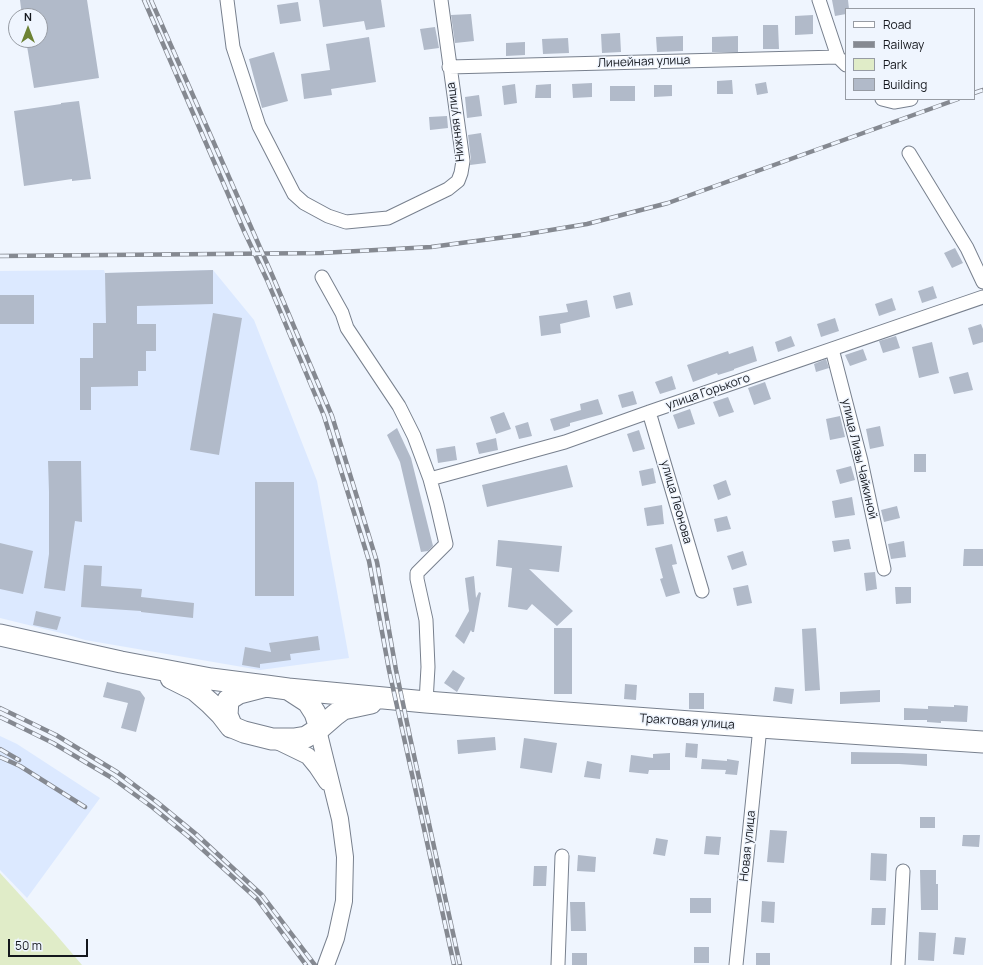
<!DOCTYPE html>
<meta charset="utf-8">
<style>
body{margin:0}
#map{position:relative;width:983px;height:965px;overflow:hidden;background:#eff5fe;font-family:Manrope,sans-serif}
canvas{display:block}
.legend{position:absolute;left:845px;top:8px;width:130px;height:92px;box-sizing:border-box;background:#eff5fe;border:1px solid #979ca4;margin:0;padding:5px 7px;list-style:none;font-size:12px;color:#14171d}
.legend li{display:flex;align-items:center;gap:8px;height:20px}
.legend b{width:20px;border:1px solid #979ca4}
.north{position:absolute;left:8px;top:8px;width:40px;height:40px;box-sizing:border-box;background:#eff5fe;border:1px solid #979ca4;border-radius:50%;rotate:0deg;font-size:11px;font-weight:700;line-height:16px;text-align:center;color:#14171d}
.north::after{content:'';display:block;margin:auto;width:14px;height:18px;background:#6c8234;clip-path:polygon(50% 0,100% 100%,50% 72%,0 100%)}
.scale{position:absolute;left:8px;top:939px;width:80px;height:18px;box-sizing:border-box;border:2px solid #14171d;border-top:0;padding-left:5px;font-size:12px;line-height:14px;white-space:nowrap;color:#14171d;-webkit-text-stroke:3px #eff5fe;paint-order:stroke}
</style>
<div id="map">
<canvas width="983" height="965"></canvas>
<ul class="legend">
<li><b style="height:5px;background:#fff"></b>Road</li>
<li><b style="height:5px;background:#858991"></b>Railway</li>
<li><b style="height:11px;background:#e0ecc8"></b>Park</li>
<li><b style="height:11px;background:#b1bac9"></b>Building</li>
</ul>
<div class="north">N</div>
<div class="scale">50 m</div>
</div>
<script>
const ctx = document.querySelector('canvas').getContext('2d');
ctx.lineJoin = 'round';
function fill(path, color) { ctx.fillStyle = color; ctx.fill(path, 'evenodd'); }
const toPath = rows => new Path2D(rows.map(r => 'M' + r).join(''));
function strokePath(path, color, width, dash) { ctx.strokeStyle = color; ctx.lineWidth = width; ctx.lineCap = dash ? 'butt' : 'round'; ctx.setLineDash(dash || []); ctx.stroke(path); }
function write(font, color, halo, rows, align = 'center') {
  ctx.font = font + ' Manrope,sans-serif'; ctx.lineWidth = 3; ctx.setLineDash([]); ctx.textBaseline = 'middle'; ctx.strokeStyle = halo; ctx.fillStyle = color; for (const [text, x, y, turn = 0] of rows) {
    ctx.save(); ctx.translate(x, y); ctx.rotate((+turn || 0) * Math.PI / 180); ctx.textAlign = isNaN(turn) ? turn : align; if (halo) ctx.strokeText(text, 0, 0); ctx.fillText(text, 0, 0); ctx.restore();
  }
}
fill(toPath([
 [104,270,105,273,213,270,254,320,317,481,349,658,260,670,85,640,65,634,0,618,0,271],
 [0,736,17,744,100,798,27,898,0,870]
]), '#dce9ff');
fill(toPath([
 [0,873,53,931,82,965,0,965]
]), '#e0ecc8');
fill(toPath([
 [20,0,87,0,99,78,34,88,26,40,40,40,40,16,22,16],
 [319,0,381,0,385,27,366,30,364,21,323,27],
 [832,0,848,0,849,9,846,9,846,14,835,16],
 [298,2,301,21,280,24,277,5],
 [471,14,474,41,455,43,451,15],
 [813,15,813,34,795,35,795,16],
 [763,25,778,25,779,49,763,49],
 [435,27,439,48,424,50,420,29],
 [620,33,621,52,602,53,601,34],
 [683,36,683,51,657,52,656,37],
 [738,36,738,52,712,52,712,37],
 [369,37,376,82,331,89,332,95,304,99,301,74,330,70,326,44],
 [568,38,569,53,543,54,542,39],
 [525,42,525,55,506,56,506,43],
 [274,52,288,101,262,108,249,59],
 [732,80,733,94,717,94,717,81],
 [766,82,768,93,757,95,755,84],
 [592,83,592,97,573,98,572,84],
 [515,84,517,103,504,105,502,86],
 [551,84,551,98,535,98,536,85],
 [654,85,672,85,672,96,654,97],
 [610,86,635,86,635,101,610,101],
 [479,95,482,116,467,118,465,97],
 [79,101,91,179,72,181,72,179,24,186,14,111,61,104,61,103],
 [447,116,448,128,430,130,429,117],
 [481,133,486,163,470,165,471,160,468,135],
 [955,248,963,263,952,268,944,253],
 [213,270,213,304,137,306,137,324,156,324,156,351,146,351,146,371,138,371,138,386,91,387,91,410,80,410,80,358,93,358,93,323,106,323,105,273],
 [933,286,937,298,922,303,918,291],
 [630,292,633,305,616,309,613,296],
 [0,295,34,295,34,324,0,324],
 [892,298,896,310,879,316,875,304],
 [587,300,590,317,560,324,561,333,541,336,539,316,568,312,566,304],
 [213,313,242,318,219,455,190,450],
 [835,318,839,331,821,337,817,324],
 [981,324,983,329,983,342,973,345,968,328],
 [791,336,795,346,778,352,775,342],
 [896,336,900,348,883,353,879,341],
 [932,342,939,373,919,378,912,347],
 [753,346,757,361,734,369,734,370,718,375,717,373,693,382,687,365,728,351,729,354],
 [863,349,867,360,850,366,845,355],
 [826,359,829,368,816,372,814,364],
 [968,372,973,390,954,394,949,377],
 [672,376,676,389,660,394,655,382],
 [765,382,771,399,754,405,748,388],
 [633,391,637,404,622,408,618,395],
 [728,397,734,412,719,417,713,402],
 [598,399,603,414,570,423,570,426,554,431,550,419,581,410,580,404],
 [690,409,695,424,678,429,673,415],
 [504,412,511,429,496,434,490,417],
 [840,416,845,437,830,440,826,419],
 [528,422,532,436,519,439,515,426],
 [880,426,884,446,870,449,866,429],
 [397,428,411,458,433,546,428,551,421,552,400,462,387,435],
 [639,430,645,449,633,452,627,434],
 [496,438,498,450,479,454,476,443],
 [455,446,457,460,438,463,436,449],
 [914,454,926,454,926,472,914,472],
 [48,461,81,461,82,522,75,521,65,591,44,588,49,554,49,492],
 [567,465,573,487,487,507,482,485],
 [851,466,855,480,840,484,836,470],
 [653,468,656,483,642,486,639,471],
 [726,480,731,495,718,500,713,485],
 [255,482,294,482,294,596,255,596],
 [852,497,855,515,835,518,832,501],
 [662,505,664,524,647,526,644,508],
 [897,506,900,518,884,522,881,510],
 [727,516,731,529,717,532,714,519],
 [849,539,851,549,834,552,832,541],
 [498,540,562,546,559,572,529,569,573,611,557,626,532,604,527,610,508,607,512,568,496,566],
 [904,541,906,557,891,559,888,544],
 [0,543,33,551,23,594,0,589],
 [672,544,677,564,672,565,680,593,666,597,660,579,663,578,655,548],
 [964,549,983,549,983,566,963,566],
 [743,551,747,565,732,570,727,556],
 [84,565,102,566,101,586,142,589,141,597,194,603,193,618,141,612,141,611,81,607],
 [875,572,877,589,866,591,864,573],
 [474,576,476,598,479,592,481,593,474,632,472,632,471,630,464,644,455,636,469,611,465,578],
 [748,585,752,603,737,606,733,588],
 [895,587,911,587,911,603,896,604],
 [36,611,61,617,57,630,33,625],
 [554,628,572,628,572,694,554,694],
 [816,628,820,690,805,691,802,629],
 [318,636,320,650,290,654,291,660,260,664,260,668,242,665,245,647,271,652,269,643],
 [453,670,465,678,457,692,444,683],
 [107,682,140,691,145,698,136,732,121,728,128,703,103,697],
 [625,684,637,685,636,700,624,699],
 [775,687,794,689,792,704,773,701],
 [880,690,880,702,840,704,840,692],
 [689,693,704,693,704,709,689,709],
 [954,705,968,706,967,722,941,721,941,723,927,722,927,720,904,720,904,708,928,709,928,706,954,707],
 [495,737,496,750,458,754,457,740],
 [524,738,557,743,552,773,520,768],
 [686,743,698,744,697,758,685,757],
 [851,752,902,753,927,754,927,766,899,764,851,764],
 [670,753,670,770,649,770,648,774,629,772,631,755,653,758,653,754],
 [702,759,727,761,727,759,739,761,737,775,725,774,726,770,701,769],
 [587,761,602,764,600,779,584,777],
 [920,817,935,817,935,828,920,828],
 [770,830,787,831,784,863,767,862],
 [963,835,980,835,979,847,962,846],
 [706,836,721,837,719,855,704,854],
 [656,838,668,840,665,856,653,854],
 [871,853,887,854,886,881,870,880],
 [578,855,596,857,595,872,577,871],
 [534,866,547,866,546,886,533,886],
 [920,870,936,870,936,884,938,884,938,910,921,910],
 [690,898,711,898,711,913,690,913],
 [762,901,775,902,774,923,761,922],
 [570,902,585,902,586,931,571,931],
 [872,908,886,908,885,925,871,925],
 [919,932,936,933,934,961,918,960],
 [955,937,966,938,964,955,953,954],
 [694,947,709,947,709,963,694,963],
 [572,953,587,953,587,965,572,965],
 [756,953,770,953,770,965,756,965]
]), '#b1bac9');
const minor = toPath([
 [227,0,233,47,259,126,294,194,304,203,328,216,346,222,388,218,448,189,458,181,461,173,463,161,441,0],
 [819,0,838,57,846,65],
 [449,67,838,57],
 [882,99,894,102,911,99],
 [909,153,967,248,983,282],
 [322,277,342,313,347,328,399,406,414,436,430,479,437,505,446,544,417,573,417,579,426,620,428,667,426,702],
 [832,349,861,461,884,569],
 [649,412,702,591],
 [430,479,565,442,649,412,983,297],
 [558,965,562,856],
 [736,965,760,727],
 [898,965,903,871]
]);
const tertiary = toPath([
 [318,730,340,819,345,857,344,901,336,938,326,965],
 [275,740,308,756,317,767,327,782]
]);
const trunk = toPath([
 [0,635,121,662,211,679,266,686],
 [171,678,195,690,210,703,221,714,231,727],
 [266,686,288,689,308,702,315,713,320,728,306,737,294,739,272,739,244,732,232,727,227,715,228,700,239,693,266,686],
 [288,689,426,702,566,713,760,727,983,742],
 [320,728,335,715,343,709,371,703]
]);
strokePath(minor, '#78808e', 15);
strokePath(tertiary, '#78808e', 18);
strokePath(trunk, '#78808e', 23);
strokePath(minor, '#fff', 13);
strokePath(tertiary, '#fff', 16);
strokePath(trunk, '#fff', 21);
const rail = toPath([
 [144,0,244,231,267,280,324,416,369,561,389,670,454,965],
 [151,0,273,277,332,416,377,562,396,670,410,737,460,965],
 [974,93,983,90],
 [0,256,321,253,431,247,521,235,587,224,668,203,958,99],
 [0,708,56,735,117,772,157,802,196,834,262,895,315,965],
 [0,717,53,743,112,778,152,807,190,838,257,899,306,965],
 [0,749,19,760],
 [0,757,20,766,85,807]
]);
strokePath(rail, '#858991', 4.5);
strokePath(rail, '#eff5fe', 3, [9]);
write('12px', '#14171d', '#eff5fe', [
 ["Линейная улица",644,62,-2],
 ["Нижняя улица",456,122,-97],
 ["улица Горького",708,392,-19],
 ["улица Лизы Чайкиной",859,459,77],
 ["улица Леонова",676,502,74],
 ["Трактовая улица",687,722,4],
 ["Новая улица",748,846,-84]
]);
</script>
